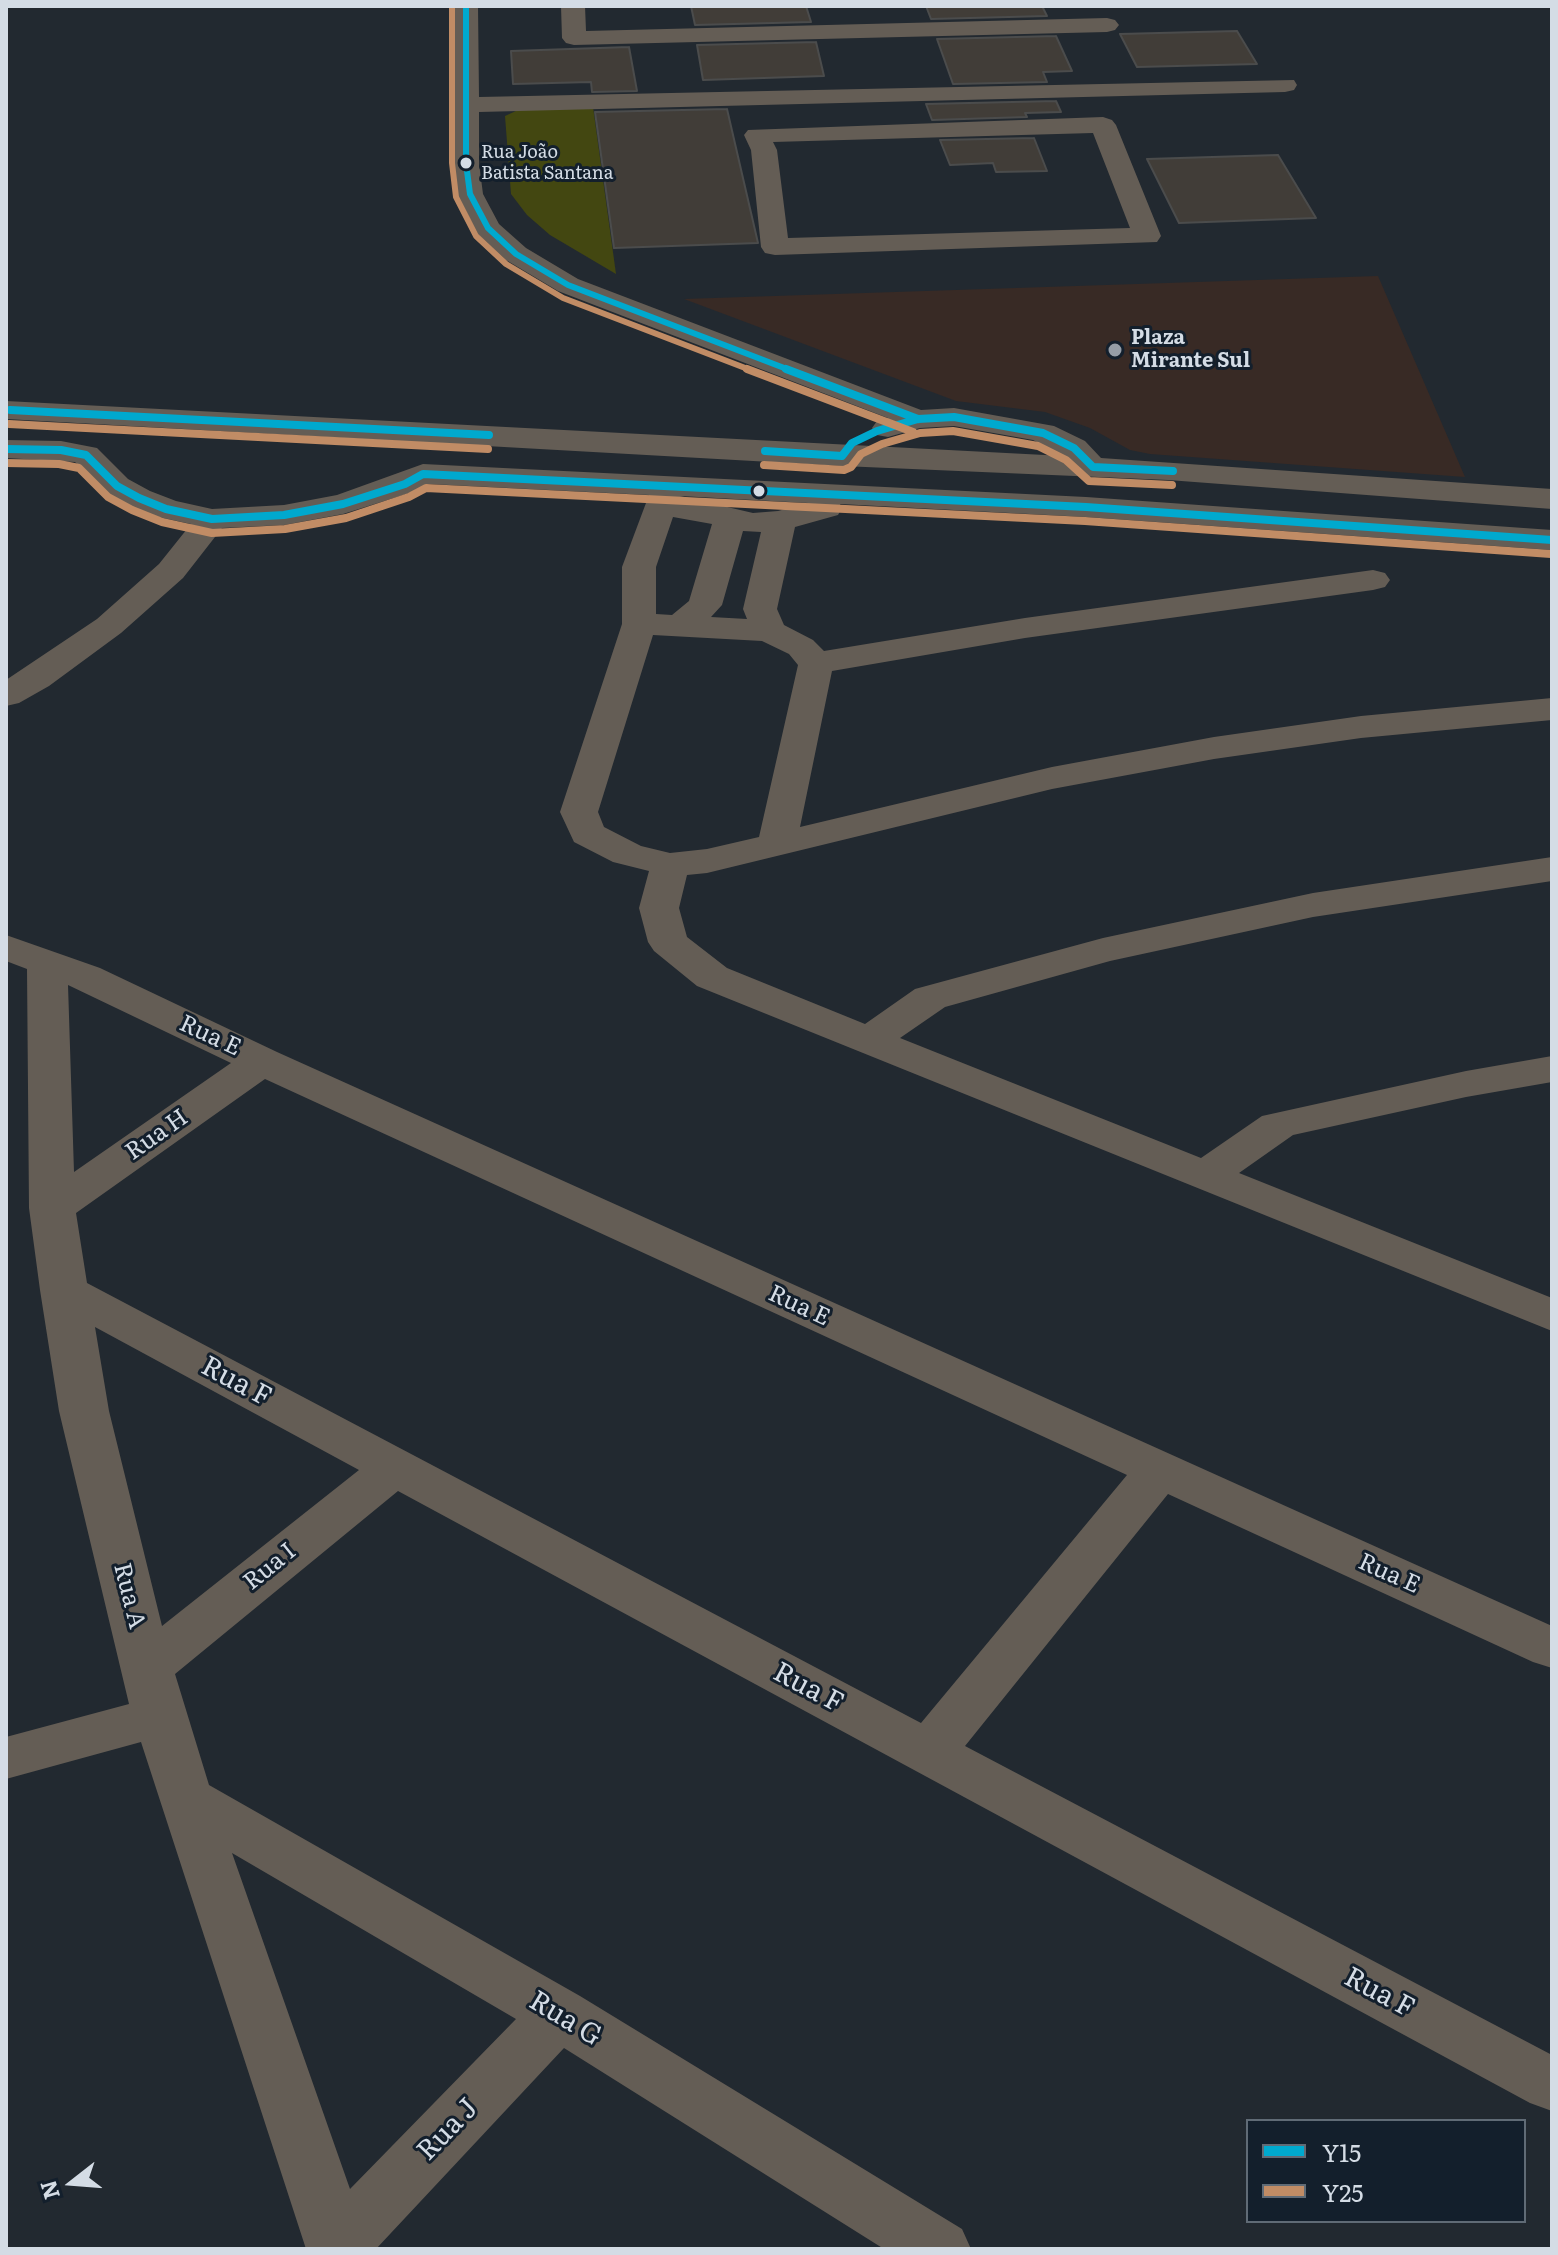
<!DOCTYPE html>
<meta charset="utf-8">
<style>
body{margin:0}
#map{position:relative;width:1558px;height:2255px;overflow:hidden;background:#222930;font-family:Literata,serif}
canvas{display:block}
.frame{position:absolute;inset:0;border:8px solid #d4dce5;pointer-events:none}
.legend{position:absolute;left:1246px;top:2119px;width:280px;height:104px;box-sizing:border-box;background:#131f2c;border:2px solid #606b76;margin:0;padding:10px 14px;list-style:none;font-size:24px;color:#d4dce5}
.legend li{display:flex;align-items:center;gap:16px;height:40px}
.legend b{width:40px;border:2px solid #606b76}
.north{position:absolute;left:32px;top:2143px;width:80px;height:80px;-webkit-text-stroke:6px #131f2c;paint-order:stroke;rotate:253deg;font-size:22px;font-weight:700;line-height:32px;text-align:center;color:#d4dce5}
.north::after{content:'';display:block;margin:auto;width:28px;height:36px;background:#d4dce5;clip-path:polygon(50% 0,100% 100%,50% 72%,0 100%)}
</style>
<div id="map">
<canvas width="1558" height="2255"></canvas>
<div class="frame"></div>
<ul class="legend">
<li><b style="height:10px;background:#00a9ce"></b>Y15</li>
<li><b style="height:10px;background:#c18c65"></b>Y25</li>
</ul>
<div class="north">N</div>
</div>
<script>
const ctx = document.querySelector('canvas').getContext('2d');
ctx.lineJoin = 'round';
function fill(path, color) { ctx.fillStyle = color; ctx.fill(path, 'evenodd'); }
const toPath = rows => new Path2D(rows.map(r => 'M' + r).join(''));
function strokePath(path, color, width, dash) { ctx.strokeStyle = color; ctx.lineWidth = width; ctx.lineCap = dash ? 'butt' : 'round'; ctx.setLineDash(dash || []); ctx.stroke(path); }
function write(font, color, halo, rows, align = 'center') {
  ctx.font = font + ' Literata,serif'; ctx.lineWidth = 6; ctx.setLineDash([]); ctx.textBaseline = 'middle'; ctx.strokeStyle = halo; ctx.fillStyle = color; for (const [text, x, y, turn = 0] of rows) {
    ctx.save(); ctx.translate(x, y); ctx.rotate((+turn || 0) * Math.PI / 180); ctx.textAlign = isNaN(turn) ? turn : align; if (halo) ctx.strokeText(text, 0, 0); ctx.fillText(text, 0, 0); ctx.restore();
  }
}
fill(toPath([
 [1378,276,1465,477,1150,454,1130,450,1090,428,1045,412,956,401,684,299]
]), '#382a25');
fill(toPath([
 [593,107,616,274,550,235,527,215,511,194,505,116,518,110]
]), '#434711');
const building = toPath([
 [691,6,806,6,811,22,695,25,691,6],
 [926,6,1042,6,1047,16,931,19,926,6],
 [1237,31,1257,64,1137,67,1120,34,1237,31],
 [1056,36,1072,71,1043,72,1047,82,953,84,937,39,1056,36],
 [816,42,824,76,703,80,697,45,816,42],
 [629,47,637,91,592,92,591,82,513,84,511,51,629,47],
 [1056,101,1061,112,1025,113,1027,117,932,120,926,104,1056,101],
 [727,109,758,243,614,248,595,112,727,109],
 [1034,138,1047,171,996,172,993,163,950,165,940,140,1034,138],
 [1278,155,1316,218,1179,223,1147,159,1278,155]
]);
fill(building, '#413d38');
strokePath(building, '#4b4c4c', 2);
fill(toPath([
 [454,6,478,6,479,97,1294,80,1297,85,1294,90,1285,92,479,112,479,163,483,194,499,224,526,248,578,279,921,410,954,408,1054,426,1085,441,1101,458,1552,489,1552,509,1168,480,842,466,6,419,6,401,1064,456,1033,440,954,426,920,428,888,437,877,435,872,428,877,421,888,418,558,291,506,260,478,234,457,194,453,163,454,6],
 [561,6,585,6,586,31,1107,18,1115,20,1119,25,1115,30,1107,32,574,45,566,43,562,38,561,6],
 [1103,117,1112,120,1116,125,1161,236,1157,242,775,255,765,253,761,247,751,150,744,135,748,130,1103,117],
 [1093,133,1130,228,788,238,777,150,773,142,1093,133],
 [6,440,61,441,97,448,128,479,150,491,176,501,212,509,284,505,337,495,423,464,1086,497,1552,530,1552,550,1086,517,840,504,842,508,838,515,795,527,777,609,784,625,813,640,824,651,1025,618,1373,570,1385,573,1390,580,1385,587,1373,590,1025,638,832,671,800,827,1052,767,1214,737,1361,716,1552,698,1552,720,1361,738,1214,759,1052,789,707,873,687,875,679,908,687,937,727,968,865,1024,915,989,1103,938,1313,893,1552,857,1552,881,1313,917,1110,961,945,1007,900,1038,1201,1158,1262,1116,1466,1071,1552,1056,1552,1082,1466,1097,1293,1135,1239,1173,1552,1298,1552,1331,697,986,654,951,648,942,639,908,649,871,613,862,574,842,560,812,622,624,622,567,649,495,429,484,416,491,343,514,284,525,222,528,183,578,121,633,49,686,19,703,6,706,6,680,97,619,159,564,191,524,154,516,128,505,106,493,75,462,6,458,6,440],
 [680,496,808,503,778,511,753,513,680,496],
 [673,517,712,524,689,601,672,615,656,614,656,567,673,517],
 [743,531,761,532,743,609,747,619,711,617,722,605,743,531],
 [653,635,762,641,789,654,798,665,759,837,707,849,670,853,641,846,604,827,598,812,653,635],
 [6,935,100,968,277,1052,1552,1626,1552,1668,1533,1662,1168,1494,965,1746,1552,2055,1552,2111,1530,2103,398,1491,175,1674,209,1785,580,1996,962,2229,971,2249,884,2249,564,2048,376,2249,306,2249,141,1742,6,1779,6,1737,129,1704,59,1411,40,1290,29,1208,27,969,6,961,6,935],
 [68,985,231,1063,74,1172,68,985],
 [265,1079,1127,1475,921,1723,87,1283,76,1213,265,1079],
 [95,1327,359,1470,162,1626,109,1411,95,1327],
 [232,1853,516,2019,350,2189,232,1853]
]), '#645d55');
strokePath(toPath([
 [466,6,466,163,470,194,488,228,516,254,568,285,792,371]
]), '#00a9ce', 6);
strokePath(toPath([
 [786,369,918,419],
 [10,410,489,435],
 [6,449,61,450,86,455,117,486,139,498,166,509,212,519,284,515,343,504,405,484,423,474,1086,507,1552,540],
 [765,451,842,456,852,443,877,431,918,419,954,417,1043,433,1074,448,1093,467,1173,471]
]), '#00a9ce', 8);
strokePath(toPath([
 [452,6,452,163,456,197,476,236,506,264,563,298,753,371]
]), '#c18c65', 6);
strokePath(toPath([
 [747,369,913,432],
 [9,424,488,449],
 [6,463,59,464,79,468,108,497,132,510,162,522,212,533,285,529,346,518,409,497,426,488,1085,521,1551,554],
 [764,465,844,470,851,467,861,454,882,444,920,433,953,431,1038,446,1066,460,1089,481,1172,485]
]), '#c18c65', 8);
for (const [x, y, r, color] of [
 [466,163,7,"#d4dce5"],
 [1115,350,8,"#969da6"],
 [759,491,7,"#d4dce5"]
]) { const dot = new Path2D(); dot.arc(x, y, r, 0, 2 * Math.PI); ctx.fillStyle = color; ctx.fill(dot); strokePath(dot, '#131f2c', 3); }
write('18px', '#d4dce5', '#131f2c', [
 ["Rua João",481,153],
 ["Batista Santana",481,174]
], 'left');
write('bold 20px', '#d4dce5', '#131f2c', [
 ["Plaza",1131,338],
 ["Mirante Sul",1131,361]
], 'left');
write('24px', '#d4dce5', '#131f2c', [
 ["Rua E",210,1036,25],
 ["Rua H",157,1135,-35],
 ["Rua E",799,1306,25],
 ["Rua I",270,1567,-39],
 ["Rua E",1389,1574,24],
 ["Rua A",129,1596,76]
]);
write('28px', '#d4dce5', '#131f2c', [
 ["Rua F",236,1382,28],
 ["Rua F",808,1688,28],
 ["Rua F",1379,1993,28],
 ["Rua G",565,2019,31],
 ["Rua J",448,2130,-46]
]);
</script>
